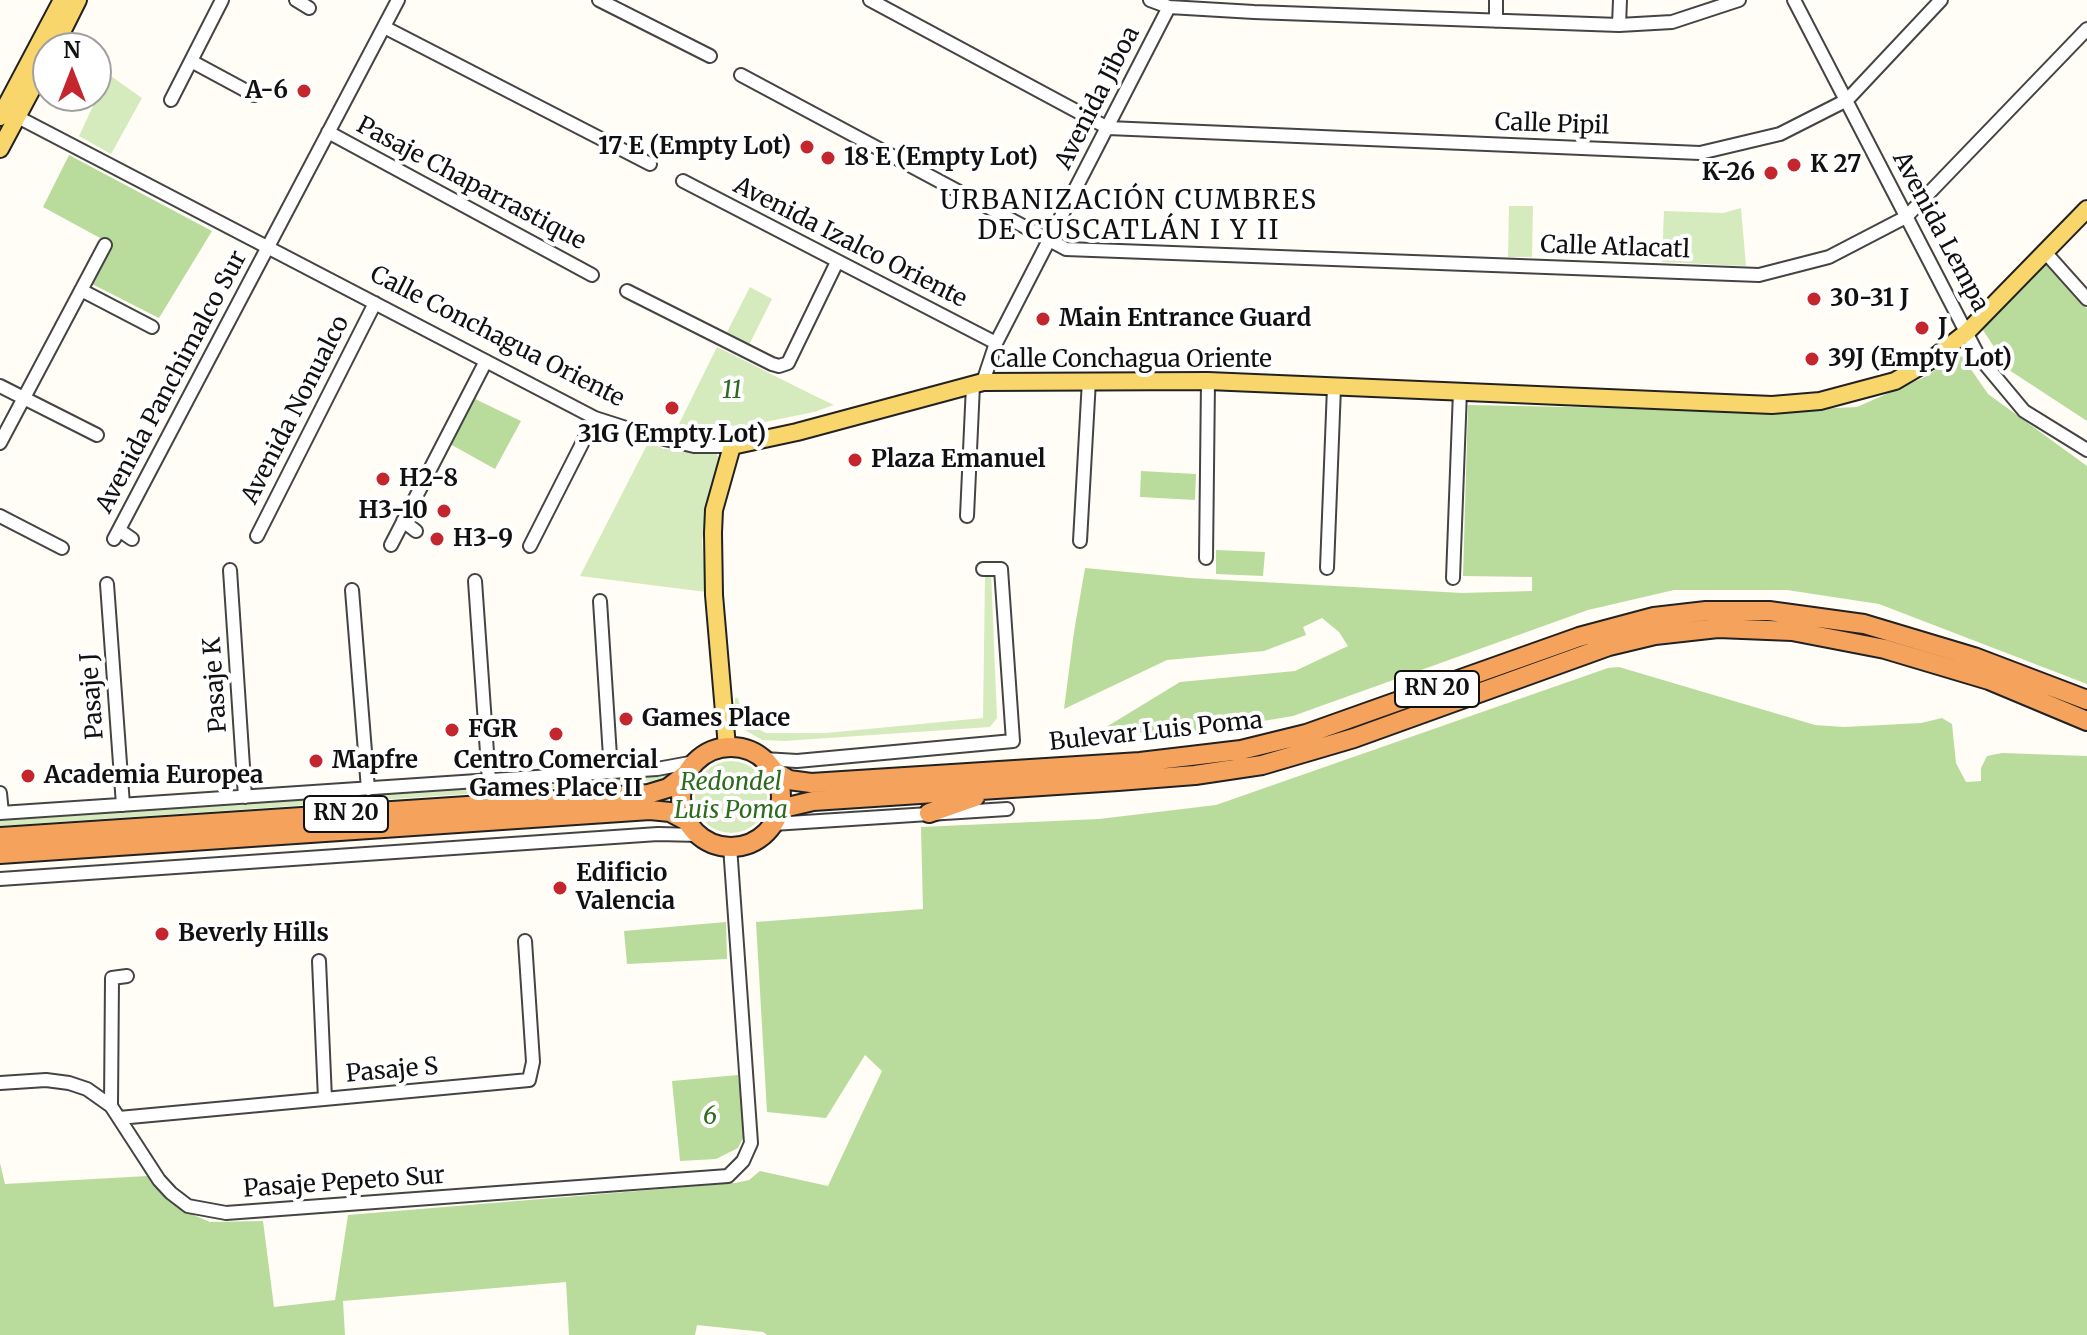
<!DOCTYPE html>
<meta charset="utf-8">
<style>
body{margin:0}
#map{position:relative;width:2087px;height:1335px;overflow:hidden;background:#fffdf5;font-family:Merriweather,serif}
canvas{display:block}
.north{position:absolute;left:32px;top:32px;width:80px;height:80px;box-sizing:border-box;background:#fff;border:2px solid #a0a0a0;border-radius:50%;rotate:0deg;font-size:22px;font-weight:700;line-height:32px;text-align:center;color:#111}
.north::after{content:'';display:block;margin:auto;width:28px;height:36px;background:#c4262e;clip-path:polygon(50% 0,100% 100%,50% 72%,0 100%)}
</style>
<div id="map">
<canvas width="2087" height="1335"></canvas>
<div class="north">N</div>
</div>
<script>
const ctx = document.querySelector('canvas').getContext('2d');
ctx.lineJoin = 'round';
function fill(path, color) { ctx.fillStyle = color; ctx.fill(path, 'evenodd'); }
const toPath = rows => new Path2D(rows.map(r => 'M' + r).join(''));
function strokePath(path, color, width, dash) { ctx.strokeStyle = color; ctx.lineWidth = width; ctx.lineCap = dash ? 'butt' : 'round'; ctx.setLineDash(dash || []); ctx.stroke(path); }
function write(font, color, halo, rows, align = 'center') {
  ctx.font = font + ' Merriweather,serif'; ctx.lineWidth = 8; ctx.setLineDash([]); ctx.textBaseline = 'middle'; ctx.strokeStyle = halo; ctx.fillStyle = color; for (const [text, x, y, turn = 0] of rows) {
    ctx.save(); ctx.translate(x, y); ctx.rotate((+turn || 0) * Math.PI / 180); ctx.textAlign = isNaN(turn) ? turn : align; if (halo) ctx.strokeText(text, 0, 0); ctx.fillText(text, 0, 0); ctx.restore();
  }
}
fill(toPath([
 [108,74,142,98,111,154,79,136],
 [1509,206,1533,206,1532,257,1508,257],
 [1741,208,1746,266,1662,262,1664,211,1723,213],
 [750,287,772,299,749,345,727,332],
 [717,347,813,395,834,405,814,412,750,425,677,428],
 [649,441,663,449,715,452,719,458,709,496,702,541,706,592,580,576],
 [991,571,997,718,990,727,784,741,762,740,740,727,735,713,735,698,738,698,744,721,766,733,826,733,983,718,985,576],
 '695 797a36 36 0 1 1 72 0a36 36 0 1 1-72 0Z',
 [676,770,657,781,0,826,0,816]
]), '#d5ebbd');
fill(toPath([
 [69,155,212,231,159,318,92,284,111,244,43,207],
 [2044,262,2087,309,2087,421,2009,370,1981,327],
 [1959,352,1988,394,2087,466,2087,684,1879,604,1787,590,1674,590,1588,610,1293,716,1161,738,1139,732,1098,732,1180,682,1295,671,1348,646,1339,632,1322,618,1303,627,1306,635,1264,651,1167,660,1064,709,1074,632,1085,568,1190,578,1462,593,1532,591,1532,577,1463,576,1468,405,1771,411,1857,407,1927,376],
 [473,398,521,421,495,469,450,444],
 [1141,471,1196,474,1195,500,1140,497],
 [1216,550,1265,552,1263,576,1216,574],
 [1619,667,1815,725,1844,727,1921,723,1942,718,1952,724,1956,763,1966,782,1981,781,1981,768,1987,756,2002,753,2087,756,2087,1335,767,1335,763,1332,697,1325,695,1335,569,1335,566,1282,343,1301,345,1335,0,1335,0,1163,5,1184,147,1176,166,1197,182,1210,210,1222,263,1221,274,1307,335,1300,348,1215,735,1183,749,1180,760,1171,828,1186,882,1071,865,1055,826,1118,767,1112,756,922,923,909,921,827,1099,819,1216,805,1608,668],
 [726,922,727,959,627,964,624,931],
 [738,1075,744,1123,744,1136,738,1148,716,1159,680,1161,672,1081]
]), '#b9dc9c');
const minor = toPath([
 [296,0,309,8],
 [599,0,710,56],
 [870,0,1108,128,1700,153,1780,134,1847,100,1941,0],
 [1150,0,1169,7,1254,12,1619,25,1672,22,1739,0],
 [1794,0,1979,357,2024,411,2087,450],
 [1496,21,1496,0],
 [1619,25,1620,0],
 [384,27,650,164],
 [191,61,254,95],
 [741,75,1066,249,1759,275,1829,257,1906,217,2087,29],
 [171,100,222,0],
 [10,113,595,418,648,435,694,446,732,446],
 [328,132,592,275],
 [683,181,996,343],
 [2045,252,2087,299],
 [81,290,152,327],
 [627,291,772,364,779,366,788,363,837,262],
 [983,382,996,343,1169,7],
 [0,386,97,435],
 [0,443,105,245],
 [0,516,62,548],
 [967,516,973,385],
 [403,521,416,531],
 [119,530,132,539],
 [257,536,375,303],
 [114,539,398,0],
 [1080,541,1089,380],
 [391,545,486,361],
 [530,546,595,418],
 [1206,558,1208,381],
 [1327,568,1334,387],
 [230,570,245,797],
 [1453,578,1460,391],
 [475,581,489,781],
 [107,584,123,805],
 [352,590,368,789],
 [600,601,611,772],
 [764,759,797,761,1013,741,1001,569,983,569],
 [0,793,2,813],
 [0,813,611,772,657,769,695,762],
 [773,824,1007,809],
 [0,879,658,834,699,835],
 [319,961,325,1099],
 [0,1083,46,1080,69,1083,87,1089,111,1106,159,1180,171,1193,188,1206,226,1213,728,1176,743,1161,751,1143,730,846],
 [111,1106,112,978,127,976],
 [119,1118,529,1080,533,1062,525,941]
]);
const major = toPath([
 [54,48,78,0],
 [0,117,62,0],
 [0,149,48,59],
 [727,747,714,595,713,533,714,510,732,446,797,432,983,382,1208,381,1772,405,1820,401,1895,381,1931,360,1967,332,2087,209]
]);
const highway = toPath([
 '681 797a50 50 0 1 1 100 0a50 50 0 1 1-100 0Z',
 [774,771,789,780,811,783,1140,762,1241,750,1306,734,1579,637,1654,617,1706,611,1769,611,1864,624,1974,657,2087,700],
 [779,809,813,801,1118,781,1195,775,1262,765,1354,738,1609,646,1655,635,1718,628,1792,631,1885,649,1989,680,2087,721],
 [929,813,975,797],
 [0,837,648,794,668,788,686,774],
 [0,854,650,810,670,812,687,821]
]);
strokePath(minor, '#444', 16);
strokePath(major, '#222', 20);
strokePath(highway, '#222', 22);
strokePath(minor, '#fff', 12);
strokePath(major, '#f9d66b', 16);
strokePath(highway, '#f5a25d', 18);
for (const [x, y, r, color] of [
 [304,91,8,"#c4262e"],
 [807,147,8,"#c4262e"],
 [828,158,8,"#c4262e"],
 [1794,165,8,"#c4262e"],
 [1771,173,8,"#c4262e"],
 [1814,299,8,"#c4262e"],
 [1043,319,8,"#c4262e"],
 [1922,328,8,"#c4262e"],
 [1812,359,8,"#c4262e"],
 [672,408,8,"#c4262e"],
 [855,460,8,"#c4262e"],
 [383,479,8,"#c4262e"],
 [444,511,8,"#c4262e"],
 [437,539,8,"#c4262e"],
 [626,719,8,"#c4262e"],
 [452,730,8,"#c4262e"],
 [556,734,8,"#c4262e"],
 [316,761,8,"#c4262e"],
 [28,776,8,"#c4262e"],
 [560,888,8,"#c4262e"],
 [162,934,8,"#c4262e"]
]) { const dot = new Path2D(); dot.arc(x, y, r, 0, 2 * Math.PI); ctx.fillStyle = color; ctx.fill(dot); strokePath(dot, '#fff', 3); }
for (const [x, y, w] of [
 [1437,689,84],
 [346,814,84]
]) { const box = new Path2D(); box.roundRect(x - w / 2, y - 18, w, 36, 6); ctx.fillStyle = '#fff'; ctx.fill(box); strokePath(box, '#111', 2); }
write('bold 22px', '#111', null, [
 ["RN 20",1437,689],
 ["RN 20",346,814]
]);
write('bold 24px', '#111', '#fff', [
 ["A-6",288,91,"right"],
 ["17 E (Empty Lot)",791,147,"right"],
 ["18 E (Empty Lot)",844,158],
 ["K 27",1810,165],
 ["K-26",1755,173,"right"],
 ["30-31 J",1830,299],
 ["Main Entrance Guard",1059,319],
 ["J",1938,328],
 ["39J (Empty Lot)",1828,359],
 ["31G (Empty Lot)",672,435,"center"],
 ["Plaza Emanuel",871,460],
 ["H2-8",399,479],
 ["H3-10",428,511,"right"],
 ["H3-9",453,539],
 ["Games Place",642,719],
 ["FGR",468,730],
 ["Mapfre",332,761],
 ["Centro Comercial",556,761,"center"],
 ["Games Place II",556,789,"center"],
 ["Academia Europea",44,776],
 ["Edificio",576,874],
 ["Valencia",576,902],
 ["Beverly Hills",178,934]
], 'left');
write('24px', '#111', '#fff', [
 ["Avenida Jiboa",1098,98,-63],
 ["Calle Pipil",1552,125,2],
 ["Pasaje Chaparrastique",471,184,28],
 ["Avenida Lempa",1940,232,62],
 ["Avenida Izalco Oriente",850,243,27],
 ["Calle Atlacatl",1615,248,2],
 ["Calle Conchagua Oriente",497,337,27],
 ["Calle Conchagua Oriente",1131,360],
 ["Avenida Panchimalco Sur",172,382,-62],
 ["Avenida Nonualco",296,410,-63],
 ["Pasaje K",216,685,-94],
 ["Pasaje J",93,696,-94],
 ["Bulevar Luis Poma",1156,732,-6],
 ["Pasaje S",392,1071,-5],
 ["Pasaje Pepeto Sur",344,1183,-4]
]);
write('italic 24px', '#2f6b1f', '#fff', [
 ["11",732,391],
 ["Redondel",731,783],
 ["Luis Poma",731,811],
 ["6",710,1117]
]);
ctx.letterSpacing = '2px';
write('26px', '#111', '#fff', [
 ["URBANIZACIÓN CUMBRES",1129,202],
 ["DE CUSCATLÁN I Y II",1129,232]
]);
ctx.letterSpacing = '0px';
</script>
